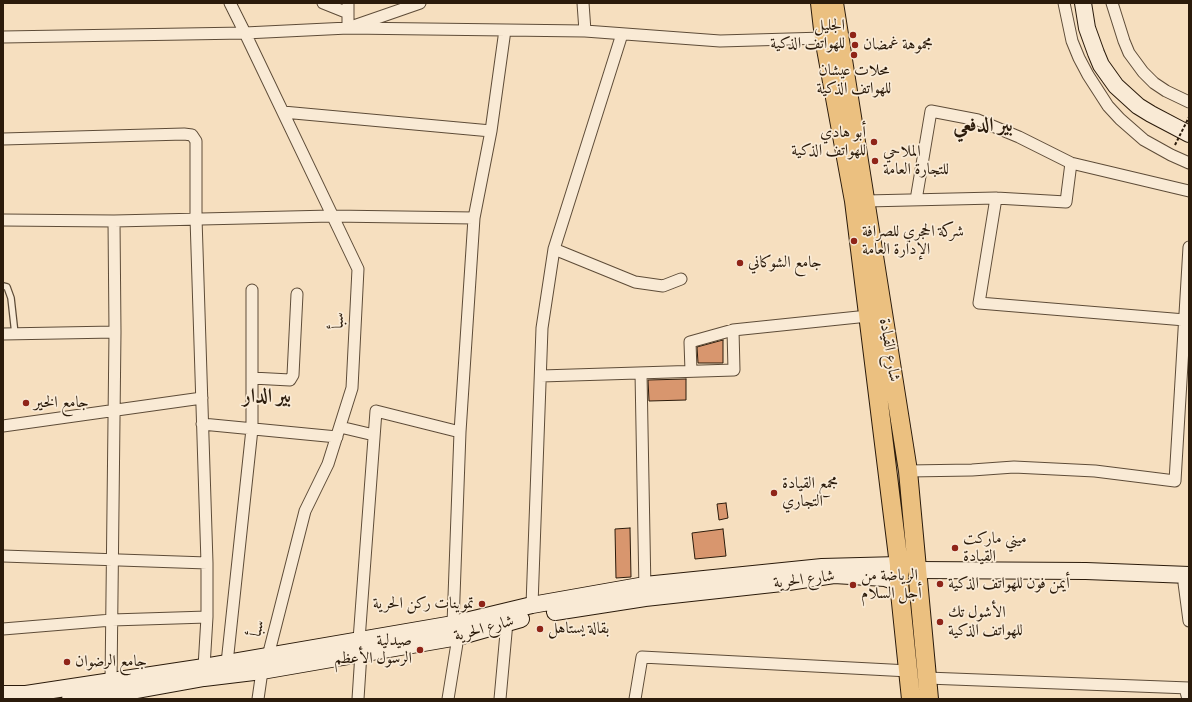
<!DOCTYPE html>
<meta charset="utf-8">
<style>
body{margin:0}
#map{position:relative;width:1192px;height:702px;overflow:hidden;background:#f6dfbf;font-family:"IM FELL Great Primer",serif}
canvas{display:block}
.frame{position:absolute;inset:0;border:4px solid #2b1b0b;pointer-events:none}
</style>
<div id="map">
<canvas width="1192" height="702"></canvas>
<div class="frame"></div>
</div>
<script>
const ctx = document.querySelector('canvas').getContext('2d');
ctx.lineJoin = 'round';
function fill(path, color) { ctx.fillStyle = color; ctx.fill(path, 'evenodd'); }
const toPath = rows => new Path2D(rows.map(r => 'M' + r).join(''));
function strokePath(path, color, width, dash) { ctx.strokeStyle = color; ctx.lineWidth = width; ctx.lineCap = dash ? 'butt' : 'round'; ctx.setLineDash(dash || []); ctx.stroke(path); }
function write(font, color, halo, rows, align = 'center') {
  ctx.font = font + ' "IM FELL Great Primer",Amiri,serif'; ctx.lineWidth = 3.5; ctx.setLineDash([]); ctx.textBaseline = 'middle'; ctx.strokeStyle = halo; ctx.fillStyle = color; for (const [text, x, y, turn = 0] of rows) {
    ctx.save(); ctx.translate(x, y); ctx.rotate((+turn || 0) * Math.PI / 180); ctx.textAlign = isNaN(turn) ? turn : align; if (halo) ctx.strokeText(text, 0, 0); ctx.fillText(text, 0, 0); ctx.restore();
  }
}
const building = toPath([
 [723,340,723,363,698,363,697,347,723,340],
 [686,379,686,400,649,401,648,380,686,379],
 [726,503,728,518,719,520,717,504,726,503],
 [630,528,631,577,616,578,615,529,630,528],
 [723,529,726,556,695,559,692,533,723,529]
]);
fill(building, '#d8966e');
strokePath(building, '#2b1b0b', 1);
const lane = toPath([
 [3,286,7,287,11,298,15,334]
]);
const street = toPath([
 [230,3,245,33,358,269,352,388,328,464,305,511,268,656],
 [323,3,348,13],
 [348,3,348,28,420,3],
 [583,3,585,31],
 [1064,3,1072,41,1079,58,1088,75,1108,106,1120,119,1144,140,1171,155,1189,163],
 [1112,3,1124,41,1129,53,1143,72,1154,83,1166,91,1189,102],
 [3,37,245,33,348,28,585,31,720,41,824,38],
 [283,112,491,131],
 [3,139,184,134,192,135,196,141,196,218,207,563,207,617,204,667],
 [996,198,979,303,1185,320],
 [916,200,931,111,978,120,1019,137,1071,163,1189,191],
 [866,201,996,198,1066,202,1071,163],
 [3,220,114,221,332,216,474,218],
 [554,249,635,282,663,286,681,279],
 [3,334,115,332],
 [691,371,690,342,733,330,868,316],
 [641,373,645,591],
 [541,376,734,370,733,330],
 [252,378,290,380,293,375,297,294],
 [202,424,337,437],
 [3,426,202,398],
 [340,427,374,435],
 [908,471,972,470,1014,467,1095,471,1175,481,1189,247],
 [3,556,207,563],
 [1184,583,1189,621],
 [532,605,542,328,554,249,622,34],
 [453,624,460,432,474,218,491,131,505,30],
 [3,629,112,620,207,617],
 [359,640,376,411,460,432],
 [227,663,252,429,252,290],
 [927,678,1189,688],
 [111,682,115,332,114,221],
 [1185,688,1188,699],
 [258,699,262,671],
 [358,699,361,653],
 [448,699,458,637],
 [500,699,507,622],
 [635,699,642,657,909,671]
]);
const secondary = toPath([
 [1083,3,1087,28,1096,53,1101,65,1116,86,1138,106,1151,114,1189,134],
 [916,570,1086,571,1189,575],
 [555,612,645,598,782,583,834,575,885,578,899,583],
 [3,694,26,694,204,667,453,624,532,605,645,585,822,567,899,565],
 [70,699,109,695,204,678,262,671,458,637,521,619]
]);
const primary = toPath([
 [820,3,824,38,854,201,899,565,899,583,911,699],
 [834,3,908,471,929,699]
]);
strokePath(lane, '#5e4c38', 8);
strokePath(street, '#5e4c38', 13);
strokePath(secondary, '#2b1b0b', 18);
strokePath(primary, '#2b1b0b', 20);
strokePath(lane, '#f9ead5', 5.5);
strokePath(street, '#f9ead5', 11);
strokePath(secondary, '#f9ead5', 16);
strokePath(primary, '#ebc080', 18);
strokePath(toPath([
 [1175,145,1189,117]
]), '#2b1b0b', 2, [3, 2]);
for (const [x, y, r, color] of [
 [853,35,4,"#8f2418"],
 [855,45,4,"#8f2418"],
 [854,55,4,"#8f2418"],
 [874,142,4,"#8f2418"],
 [875,161,4,"#8f2418"],
 [854,241,4,"#8f2418"],
 [740,263,4,"#8f2418"],
 [26,403,4,"#8f2418"],
 [774,493,4,"#8f2418"],
 [955,548,4,"#8f2418"],
 [940,584,4,"#8f2418"],
 [853,585,4,"#8f2418"],
 [482,604,4,"#8f2418"],
 [940,622,4,"#8f2418"],
 [540,629,4,"#8f2418"],
 [420,650,4,"#8f2418"],
 [67,662,4,"#8f2418"]
]) { const dot = new Path2D(); dot.arc(x, y, r, 0, 2 * Math.PI); ctx.fillStyle = color; ctx.fill(dot); strokePath(dot, '#f9ead5', 1.5); }
write('16px', '#2b1b0b', '#f9ead5', [
 ["الجليل",845,26,"right"],
 ["للهواتف الذكية",845,44,"right"],
 ["مجموهة غمضان",863,45],
 ["محلات عيشان",854,71,"center"],
 ["للهواتف الذكية",854,89,"center"],
 ["أبو هادي",866,133,"right"],
 ["للهواتف الذكية",866,151,"right"],
 ["الملاحي",883,152],
 ["للتجارة العامة",883,170],
 ["شركة الحجري للصرافة",862,232],
 ["الإدارة العامة",862,250],
 ["جامع الشوكاني",748,263],
 ["جامع الخير",34,403],
 ["مجمع القيادة",782,484],
 ["التجاري",782,502],
 ["ميني ماركت",963,539],
 ["القيادة",963,557],
 ["الرياضة من",861,576],
 ["أجل السلام",861,594],
 ["أيمن فون للهواتف الذكية",948,584],
 ["تموينات ركن الحرية",474,604,"right"],
 ["الأشول تك",948,613],
 ["للهواتف الذكية",948,631],
 ["بقالة يستاهل",548,629],
 ["صيدلية",412,641,"right"],
 ["الرسول الأعظم",412,659,"right"],
 ["جامع الرضوان",75,662]
], 'left');
write('16px', '#2b1b0b', '#f9ead5', [
 ["سبأ",339,321,-87],
 ["شارع القيادة",889,350,81],
 ["شارع الحرية",804,580,-7],
 ["سبأ",258,629,-76],
 ["شارع الحرية",484,629,-15]
]);
write('bold 20px', '#2b1b0b', '#f9ead5', [
 ["بير الدفعي",983,126],
 ["بير الدار",267,397]
]);
</script>
